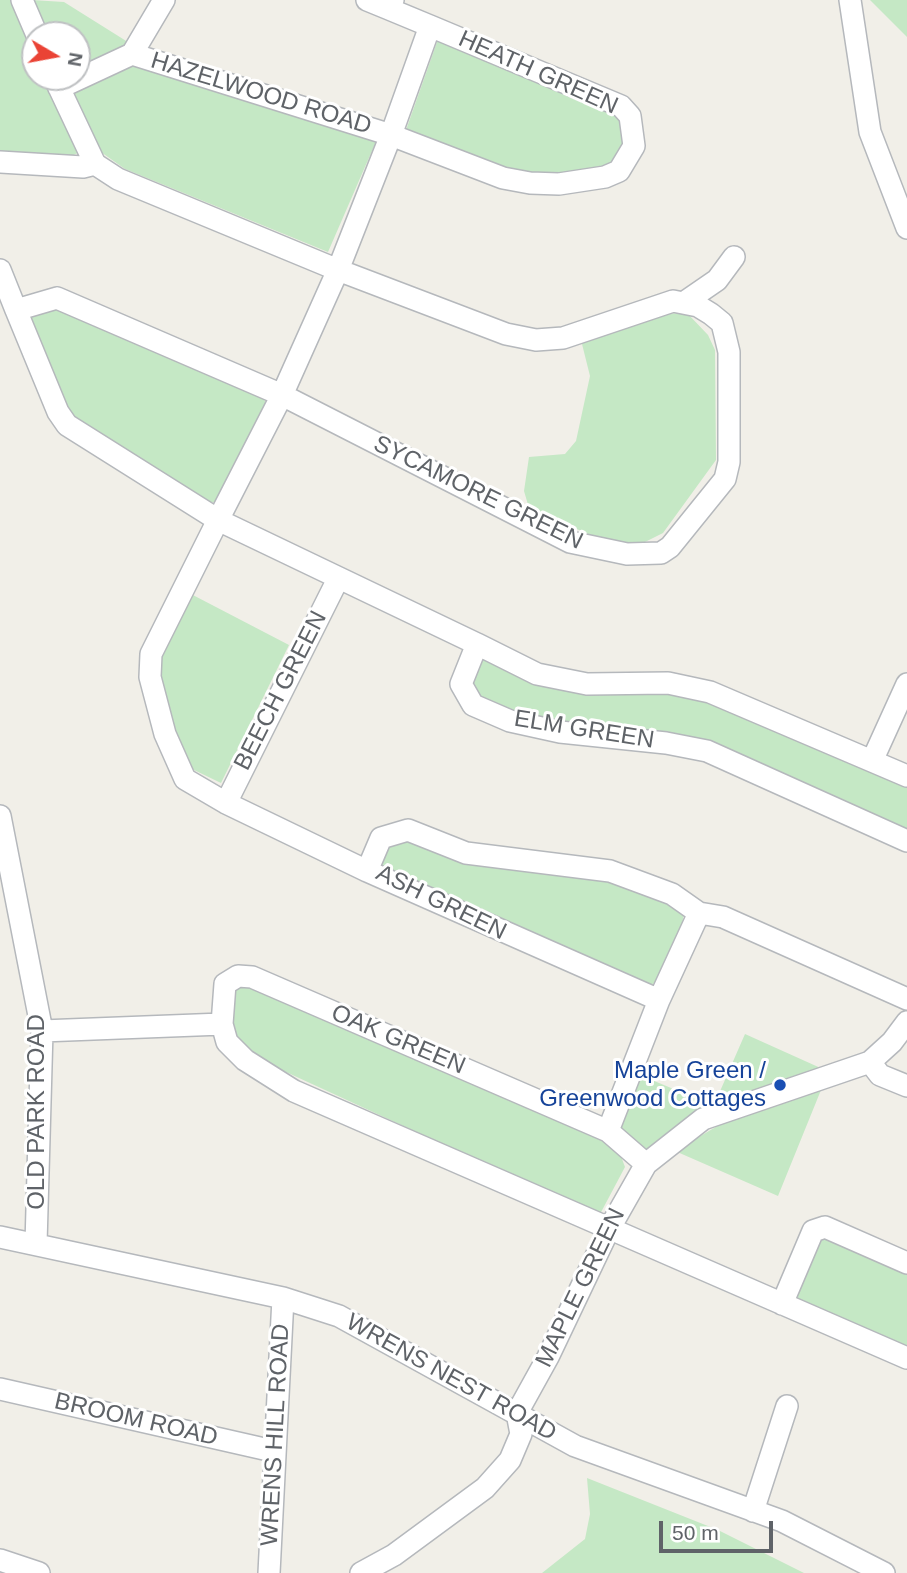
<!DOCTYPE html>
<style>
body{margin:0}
#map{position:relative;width:907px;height:1573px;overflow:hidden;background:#f1efe8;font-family:Arial,sans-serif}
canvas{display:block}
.north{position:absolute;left:21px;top:21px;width:70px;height:70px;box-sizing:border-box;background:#fff;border:2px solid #bfc1c3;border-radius:50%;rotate:100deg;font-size:19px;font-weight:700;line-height:28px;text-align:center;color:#5f6368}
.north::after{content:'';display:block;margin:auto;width:24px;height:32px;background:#ea4335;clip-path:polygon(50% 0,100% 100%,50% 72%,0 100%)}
.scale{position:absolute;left:659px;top:1521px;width:114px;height:32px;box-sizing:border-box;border:4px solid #5f6368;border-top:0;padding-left:9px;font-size:21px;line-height:24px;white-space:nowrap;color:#5f6368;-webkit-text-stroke:5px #fff;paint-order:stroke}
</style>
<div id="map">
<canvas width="907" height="1573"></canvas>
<div class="north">N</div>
<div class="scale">50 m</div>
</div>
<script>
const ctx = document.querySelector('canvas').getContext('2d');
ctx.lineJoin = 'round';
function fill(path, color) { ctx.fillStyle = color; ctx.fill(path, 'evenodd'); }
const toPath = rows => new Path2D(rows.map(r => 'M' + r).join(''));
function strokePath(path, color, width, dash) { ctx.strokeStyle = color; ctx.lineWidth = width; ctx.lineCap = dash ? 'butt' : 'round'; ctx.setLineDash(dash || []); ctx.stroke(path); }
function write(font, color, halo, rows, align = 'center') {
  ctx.font = font + ' Arial,sans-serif'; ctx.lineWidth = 6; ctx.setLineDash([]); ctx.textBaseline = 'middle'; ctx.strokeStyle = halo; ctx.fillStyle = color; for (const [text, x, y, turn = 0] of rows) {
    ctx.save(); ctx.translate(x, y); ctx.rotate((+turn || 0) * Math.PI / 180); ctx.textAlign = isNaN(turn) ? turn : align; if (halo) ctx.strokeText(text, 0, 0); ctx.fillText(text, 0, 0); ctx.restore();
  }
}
fill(toPath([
 [0,0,15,0,35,49,35,77,46,77,78,153,61,160,0,154],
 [32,0,64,2,131,44,77,74,77,35,47,35],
 [870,0,907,0,907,37],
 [449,41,617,113,628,144,619,163,599,171,537,178,506,173,406,130,437,42],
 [132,62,378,137,328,252,125,169,91,145,68,90],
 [54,305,263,396,267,407,218,502,204,502,67,413,29,317],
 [663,313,688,314,708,335,715,350,716,460,663,533,643,543,611,544,529,508,524,491,529,457,565,454,576,441,590,376,581,340],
 [189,593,289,645,221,783,194,770,185,759,154,674],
 [491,659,706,697,907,786,907,832,752,763,497,710,471,689,471,675,481,660],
 [405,837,608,878,664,897,684,912,682,926,657,982,650,985,374,866,383,844],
 [248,981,596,1131,619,1151,625,1167,599,1216,249,1055,228,1028,236,985],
 [745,1034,825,1070,714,1105],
 [635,1073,712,1105,644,1151,613,1126],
 [821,1090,778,1196,675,1151,731,1118],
 [823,1232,907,1269,907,1351,792,1300],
 [587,1478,718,1530,804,1573,542,1573,585,1539,590,1514]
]), '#c5e8c5');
const minor = toPath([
 [22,0,37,35],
 [367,0,389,9,393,0],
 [850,0,870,132,907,228],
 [389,9,430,26],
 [54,77,95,164,118,179,338,270,506,334,536,340,563,338,673,301,698,306,711,314,722,323,729,352,729,462,725,479,670,547,661,553,627,554,570,542,282,395,338,270,391,135,430,26,621,106,630,116,634,146,619,171,605,177,559,184,530,183,503,178,391,135,132,54],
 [59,88,132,54,164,0],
 [0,162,83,167,95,164],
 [0,270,16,310],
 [57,298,282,395,218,520,67,425,58,412,16,310,57,298],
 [685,302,717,280,734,257],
 [872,761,907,684],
 [907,776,710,692,668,683,587,684,537,674,477,644,461,684,473,705,510,721,560,732,666,743,707,751,907,841],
 [226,803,338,579],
 [0,816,42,1031,36,1244],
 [367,871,226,803,185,779,165,734,150,677,151,654,218,520,477,644],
 [659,1000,367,871,381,838,408,830,466,853,610,871,672,894,699,913],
 [222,1024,225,984,238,976,252,977,608,1131],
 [42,1031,222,1024,227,1042,245,1060,294,1091,907,1358],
 [870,1062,880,1075,907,1086],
 [646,1164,608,1131,659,1000,699,913,723,917,907,999],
 [0,1237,283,1298,339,1316,575,1446,782,1521,884,1573],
 [782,1304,813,1231,825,1227,907,1263],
 [0,1389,273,1451],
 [517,1413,548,1357,608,1231,646,1164,703,1119,870,1062,892,1042,907,1022],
 [753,1511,787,1406],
 [0,1560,39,1573],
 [269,1573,283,1298],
 [361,1573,394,1555,485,1488,510,1460,521,1434,517,1413]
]);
strokePath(minor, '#b5b8bc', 24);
strokePath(minor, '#fff', 21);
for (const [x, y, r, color] of [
 [780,1085,7,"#1a4fb4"]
]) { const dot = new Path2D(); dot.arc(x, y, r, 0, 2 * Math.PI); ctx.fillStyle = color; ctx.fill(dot); strokePath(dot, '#fff', 2.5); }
write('24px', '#5f6368', '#fff', [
 ["HEATH GREEN",538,73,24],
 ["HAZELWOOD ROAD",261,94,17],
 ["SYCAMORE GREEN",478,493,26],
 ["BEECH GREEN",281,691,-63],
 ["ELM GREEN",584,730,9],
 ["ASH GREEN",441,903,26],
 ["OAK GREEN",398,1040,23],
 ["OLD PARK ROAD",37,1112,-90],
 ["MAPLE GREEN",581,1288,-64],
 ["WRENS NEST ROAD",451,1378,29],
 ["BROOM ROAD",136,1420,13],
 ["WRENS HILL ROAD",276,1435,-87]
]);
write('24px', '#164399', '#fff', [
 ["Maple Green /",766,1071],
 ["Greenwood Cottages",766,1099]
], 'right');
</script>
